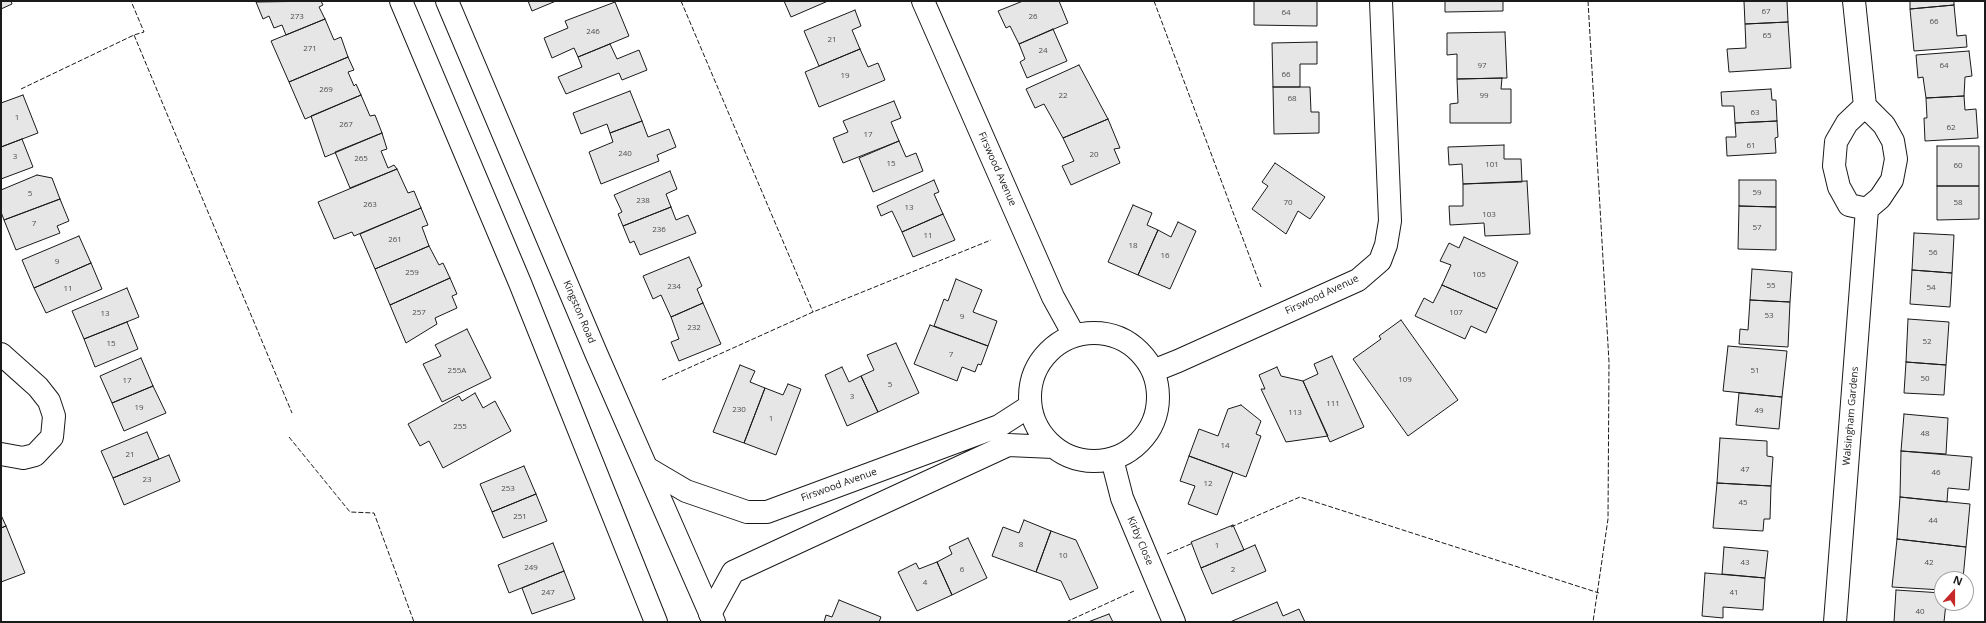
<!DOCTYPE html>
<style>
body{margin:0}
#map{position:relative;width:1986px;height:623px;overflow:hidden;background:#fff;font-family:"Open Sans",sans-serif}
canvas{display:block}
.frame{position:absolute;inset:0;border:2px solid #1a1a1a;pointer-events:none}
.north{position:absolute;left:1934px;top:571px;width:40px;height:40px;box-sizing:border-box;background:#fff;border:1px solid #a3a3a3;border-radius:50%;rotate:21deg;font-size:11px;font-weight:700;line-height:16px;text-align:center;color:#1a1a1a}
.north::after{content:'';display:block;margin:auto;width:14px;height:18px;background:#c62828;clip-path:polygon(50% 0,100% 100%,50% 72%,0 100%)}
</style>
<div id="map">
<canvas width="1986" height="623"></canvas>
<div class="frame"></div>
<div class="north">N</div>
</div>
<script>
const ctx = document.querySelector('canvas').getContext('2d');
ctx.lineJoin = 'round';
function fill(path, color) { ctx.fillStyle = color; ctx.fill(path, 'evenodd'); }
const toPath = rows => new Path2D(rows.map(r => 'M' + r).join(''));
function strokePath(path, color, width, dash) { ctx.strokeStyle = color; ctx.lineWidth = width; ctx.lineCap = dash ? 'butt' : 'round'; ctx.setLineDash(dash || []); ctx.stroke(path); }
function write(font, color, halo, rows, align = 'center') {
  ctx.font = font + ' "Open Sans",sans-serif'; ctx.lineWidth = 3; ctx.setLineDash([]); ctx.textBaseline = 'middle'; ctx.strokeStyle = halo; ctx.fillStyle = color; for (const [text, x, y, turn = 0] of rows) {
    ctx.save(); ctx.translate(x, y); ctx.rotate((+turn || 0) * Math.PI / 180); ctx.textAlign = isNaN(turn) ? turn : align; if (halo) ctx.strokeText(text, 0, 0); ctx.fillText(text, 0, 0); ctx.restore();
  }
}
const building = toPath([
 [1,1,11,1,12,4,1,9,1,1],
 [321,1,323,5,319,7,325,19,286,35,282,25,274,28,269,16,263,19,256,2,321,1],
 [528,1,556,1,532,11,528,1],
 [784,1,828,1,791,17,784,1],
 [1023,1,1059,1,1068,23,1019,44,1010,26,1006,28,998,11,1023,1],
 [1254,1,1317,1,1317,26,1254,25,1254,1],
 [1445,1,1503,1,1503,11,1445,12,1445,1],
 [1744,1,1787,1,1788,22,1745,24,1744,1],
 [1910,1,1954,1,1954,5,1910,9,1910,1],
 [615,2,629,36,578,57,574,48,552,58,544,38,568,28,565,21,615,2],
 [1954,5,1957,36,1966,35,1967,47,1914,51,1910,9,1954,5],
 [855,10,861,26,852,30,860,49,819,66,804,31,855,10],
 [325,19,334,40,341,37,348,57,289,82,271,41,325,19],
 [1788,22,1791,68,1729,72,1727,49,1746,48,1745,24,1788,22],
 [1053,29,1067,61,1027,78,1020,62,1025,59,1019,44,1053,29],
 [1505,32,1507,78,1457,79,1457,54,1447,55,1447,33,1505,32],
 [1317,42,1317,64,1300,64,1300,87,1273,87,1272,43,1317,42],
 [610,44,617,59,639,50,647,70,622,80,619,73,566,94,558,77,582,67,578,57,610,44],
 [860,49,868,67,878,63,885,80,819,107,805,72,860,49],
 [1969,51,1972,76,1965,77,1964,96,1926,98,1923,77,1918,78,1916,55,1969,51],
 [348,57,354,70,348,72,354,86,356,84,361,95,305,119,289,82,348,57],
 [1079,65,1108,119,1063,138,1044,104,1035,108,1026,89,1079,65],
 [1502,78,1501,89,1511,89,1511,123,1450,123,1450,104,1458,103,1457,79,1502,78],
 [1273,87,1310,87,1311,112,1319,112,1319,133,1274,134,1273,87],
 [1771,89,1772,100,1776,100,1777,121,1735,123,1734,106,1722,106,1721,92,1771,89],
 [630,91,642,121,610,133,607,124,581,134,573,113,630,91],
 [23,95,38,133,1,147,1,103,23,95],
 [361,95,370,116,375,115,382,133,325,157,311,116,361,95],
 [1964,96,1965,110,1976,109,1978,138,1925,141,1924,118,1927,118,1926,98,1964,96],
 [894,101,901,118,891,122,899,141,843,163,833,138,848,132,843,121,894,101],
 [1108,119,1120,148,1114,149,1120,163,1071,185,1062,166,1074,161,1063,138,1108,119],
 [642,121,648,137,669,129,676,147,657,155,659,161,601,184,589,152,613,142,610,133,642,121],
 [1777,121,1778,137,1775,138,1776,153,1727,156,1726,137,1736,137,1735,123,1777,121],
 [382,133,387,149,381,151,388,168,394,165,397,169,350,188,335,152,382,133],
 [22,139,33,167,1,179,1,147,22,139],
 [899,141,906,157,916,153,923,171,873,192,859,158,899,141],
 [1504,145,1504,159,1521,159,1522,182,1463,184,1462,164,1449,165,1448,147,1504,145],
 [1937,146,1979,146,1979,186,1937,186,1937,146],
 [1275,163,1325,197,1310,219,1298,211,1286,234,1252,209,1268,186,1262,182,1275,163],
 [397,169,408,193,414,191,421,208,354,236,352,232,334,239,318,202,397,169],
 [670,171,677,189,666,194,671,207,623,226,618,214,622,212,614,195,670,171],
 [37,175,52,178,60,199,4,220,1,212,1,190,37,175],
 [934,180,939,192,934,194,943,214,902,232,892,211,881,216,877,206,934,180],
 [1739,180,1776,180,1776,207,1739,206,1739,180],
 [1527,181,1530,234,1485,236,1484,223,1450,225,1449,206,1463,206,1463,184,1527,181],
 [1937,186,1979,186,1979,219,1937,220,1937,186],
 [60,199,69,221,57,226,60,233,16,250,4,220,60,199],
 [1133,205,1152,213,1147,225,1158,230,1138,275,1108,262,1133,205],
 [1739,206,1776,207,1776,250,1738,249,1739,206],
 [671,207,676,220,688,215,696,233,640,255,634,241,630,243,623,226,671,207],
 [421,208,428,225,422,227,429,246,375,269,360,234,421,208],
 [943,214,955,240,913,257,902,232,943,214],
 [1178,222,1196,231,1170,289,1138,275,1158,230,1171,237,1178,222],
 [1914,233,1954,235,1952,273,1912,270,1914,233],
 [79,236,91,263,34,288,22,260,79,236],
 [1464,237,1518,262,1497,309,1442,285,1451,265,1440,261,1449,243,1459,248,1464,237],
 [429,246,439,265,443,263,450,278,390,305,375,269,429,246],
 [689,257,702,286,697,289,703,303,671,317,661,295,653,299,643,276,689,257],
 [91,263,102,289,46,313,34,288,91,263],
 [1752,269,1792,272,1790,302,1750,300,1752,269],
 [1912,270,1952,273,1950,307,1910,304,1912,270],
 [450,278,457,294,452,296,457,308,435,318,437,324,406,343,390,305,450,278],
 [956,279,982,290,973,312,997,321,988,346,934,326,944,299,948,301,956,279],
 [1442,285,1497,309,1486,333,1471,326,1465,339,1415,316,1424,298,1433,303,1442,285],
 [127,288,139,317,84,339,72,311,127,288],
 [1750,300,1790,302,1788,347,1739,344,1740,329,1748,330,1750,300],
 [703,303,721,344,679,361,671,342,679,339,671,317,703,303],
 [1908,319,1949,322,1946,365,1906,362,1908,319],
 [1401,320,1458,400,1408,436,1353,359,1381,339,1379,336,1401,320],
 [127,322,138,349,95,367,84,339,127,322],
 [930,325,988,346,981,365,978,364,975,372,962,367,957,381,914,364,930,325],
 [467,329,491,378,442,402,423,364,441,356,435,345,467,329],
 [896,343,919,393,878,412,861,376,874,370,867,355,896,343],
 [1728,346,1787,351,1782,397,1723,391,1728,346],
 [1332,356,1364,427,1330,442,1303,381,1318,374,1314,364,1332,356],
 [141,358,153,386,112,403,100,376,141,358],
 [1906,362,1946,365,1944,395,1904,393,1906,362],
 [740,365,755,371,750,382,765,388,744,443,713,432,740,365],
 [842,367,849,382,861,376,878,412,847,426,825,375,842,367],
 [1277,367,1281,376,1303,381,1328,436,1286,442,1261,389,1265,389,1259,375,1277,367],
 [788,384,801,389,776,455,744,443,765,388,783,395,788,384],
 [153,386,166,413,124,431,112,403,153,386],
 [475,393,483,408,495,401,511,431,443,468,429,441,420,446,408,424,459,396,462,401,475,393],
 [1739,393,1782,397,1779,429,1736,425,1739,393],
 [1241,405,1261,421,1256,434,1261,436,1246,477,1189,456,1199,429,1218,436,1228,409,1241,405],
 [1904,414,1948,418,1946,454,1901,451,1904,414],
 [147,432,159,459,113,478,101,451,147,432],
 [1720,438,1767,441,1767,456,1773,457,1771,486,1717,483,1720,438],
 [1901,451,1972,457,1969,490,1948,488,1947,502,1900,497,1901,451],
 [169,455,180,481,124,505,113,478,169,455],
 [1189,456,1233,472,1217,515,1188,504,1195,486,1180,481,1189,456],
 [524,466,536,494,492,512,480,484,524,466],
 [1717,483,1771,486,1770,519,1764,519,1763,531,1713,528,1717,483],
 [536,494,547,521,503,538,492,512,536,494],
 [1900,497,1970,504,1966,547,1897,539,1900,497],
 [1,515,6,526,1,528,1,515],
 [1024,520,1051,531,1036,572,992,556,1003,527,1019,533,1024,520],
 [1233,525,1244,550,1201,568,1191,542,1233,525],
 [6,526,25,573,1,582,1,528,6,526],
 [1051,531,1076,540,1098,588,1070,600,1061,581,1036,572,1051,531],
 [968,538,987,578,952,595,937,562,952,554,949,547,968,538],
 [1897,539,1966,547,1963,579,1942,579,1942,590,1892,587,1897,539],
 [553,543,564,571,509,593,498,565,553,543],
 [1255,545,1266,571,1212,594,1201,568,1255,545],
 [1724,547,1768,551,1765,578,1722,574,1724,547],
 [937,562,952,595,917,611,898,572,916,563,919,569,937,562],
 [564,571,575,599,532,614,522,588,564,571],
 [1705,573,1765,578,1763,610,1723,607,1723,618,1702,616,1705,573],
 [1896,590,1942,593,1942,603,1946,603,1944,622,1894,622,1896,590],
 [839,600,881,617,879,622,824,622,826,615,832,617,839,600],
 [1277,602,1283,616,1299,609,1305,622,1230,622,1277,602],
 [1109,614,1113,622,1088,622,1109,614]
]);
fill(building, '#e6e6e6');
strokePath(building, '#1a1a1a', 1);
const minor = toPath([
 [923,1,1053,297,1074,335],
 [1865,106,1847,123,1836,142,1834,166,1839,187,1849,205,1867,209],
 '1030 397a64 64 0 1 1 128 0a64 64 0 1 1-128 0Z',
 [1,354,38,387,49,401,54,416,52,437,35,455,23,458,1,454],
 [1153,371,1178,361,1358,280,1380,261,1386,245,1390,221,1381,1],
 [1112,459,1122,498,1174,622],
 [647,468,686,491,747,512,767,512,999,426,1030,406],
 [710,614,733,572,1008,445,1053,447],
 [1835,622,1867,209,1880,198,1892,180,1896,159,1893,141,1884,125,1865,106,1854,1]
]);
const highway = toPath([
 [401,1,520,283,656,622],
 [447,1,596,353,714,622]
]);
strokePath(minor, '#1a1a1a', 24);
strokePath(highway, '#1a1a1a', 24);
strokePath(minor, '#fff', 22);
strokePath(highway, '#fff', 22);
strokePath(toPath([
 [681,1,813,312],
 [1154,1,1261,287],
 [1588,1,1609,362,1608,519,1593,622],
 [134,35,292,413],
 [21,89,134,35,144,32,131,1],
 [662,380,813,312,991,240],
 [289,437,350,512,374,513,414,622],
 [1231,527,1300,497,1599,593],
 [1167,554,1193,543],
 [1066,622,1134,591]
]), '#1a1a1a', 1, [5, 2]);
write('8px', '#4d4d4d', null, [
 ["67",1766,12],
 ["64",1286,13],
 ["273",297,17],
 ["26",1033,17],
 ["66",1934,22],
 ["246",593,32],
 ["65",1767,36],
 ["21",832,40],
 ["271",310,49],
 ["24",1043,51],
 ["97",1482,66],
 ["64",1944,66],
 ["66",1286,75],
 ["19",845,76],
 ["269",326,90],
 ["22",1063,96],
 ["99",1484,96],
 ["68",1292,99],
 ["63",1755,113],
 ["1",17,118],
 ["267",346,125],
 ["62",1951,128],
 ["17",868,135],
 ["61",1751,146],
 ["240",625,154],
 ["20",1094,155],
 ["3",15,157],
 ["265",361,159],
 ["15",891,164],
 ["101",1492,165],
 ["60",1958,166],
 ["59",1757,193],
 ["5",30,194],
 ["238",643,201],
 ["70",1288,203],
 ["58",1958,203],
 ["263",370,205],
 ["13",909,208],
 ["103",1489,215],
 ["7",34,224],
 ["57",1757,228],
 ["236",659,230],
 ["11",928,236],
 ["261",395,240],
 ["18",1133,246],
 ["56",1933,253],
 ["16",1165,256],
 ["9",57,262],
 ["259",412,273],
 ["105",1479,275],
 ["55",1771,286],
 ["234",674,287],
 ["54",1931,288],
 ["11",68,289],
 ["257",419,313],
 ["107",1456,313],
 ["13",105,314],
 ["53",1769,316],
 ["9",962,317],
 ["232",694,328],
 ["52",1927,342],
 ["15",111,344],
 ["7",951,355],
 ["255A",457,371],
 ["51",1755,371],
 ["50",1925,379],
 ["109",1405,380],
 ["17",127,381],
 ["5",890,385],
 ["3",852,397],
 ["111",1333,404],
 ["19",139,408],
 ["230",739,410],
 ["49",1759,411],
 ["113",1295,413],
 ["1",771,419],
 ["255",460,427],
 ["48",1925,434],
 ["14",1225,446],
 ["21",130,455],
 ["47",1745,470],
 ["46",1936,473],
 ["23",147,480],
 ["12",1208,484],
 ["253",508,489],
 ["45",1743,503],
 ["251",520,517],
 ["44",1933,521],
 ["8",1021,545],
 ["1",1217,546],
 ["10",1063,556],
 ["43",1745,563],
 ["42",1929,563],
 ["249",531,568],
 ["6",962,570],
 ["2",1233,570],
 ["4",925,583],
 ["247",548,593],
 ["41",1734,593],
 ["40",1920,612]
]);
write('10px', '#1a1a1a', '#fff', [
 ["Firswood Avenue",997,169,66],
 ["Firswood Avenue",1322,295,-25],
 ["Kingston Road",579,312,67],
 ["Walsingham Gardens",1851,416,-85],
 ["Firswood Avenue",839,485,-20],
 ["Kirby Close",1140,541,67]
]);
</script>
